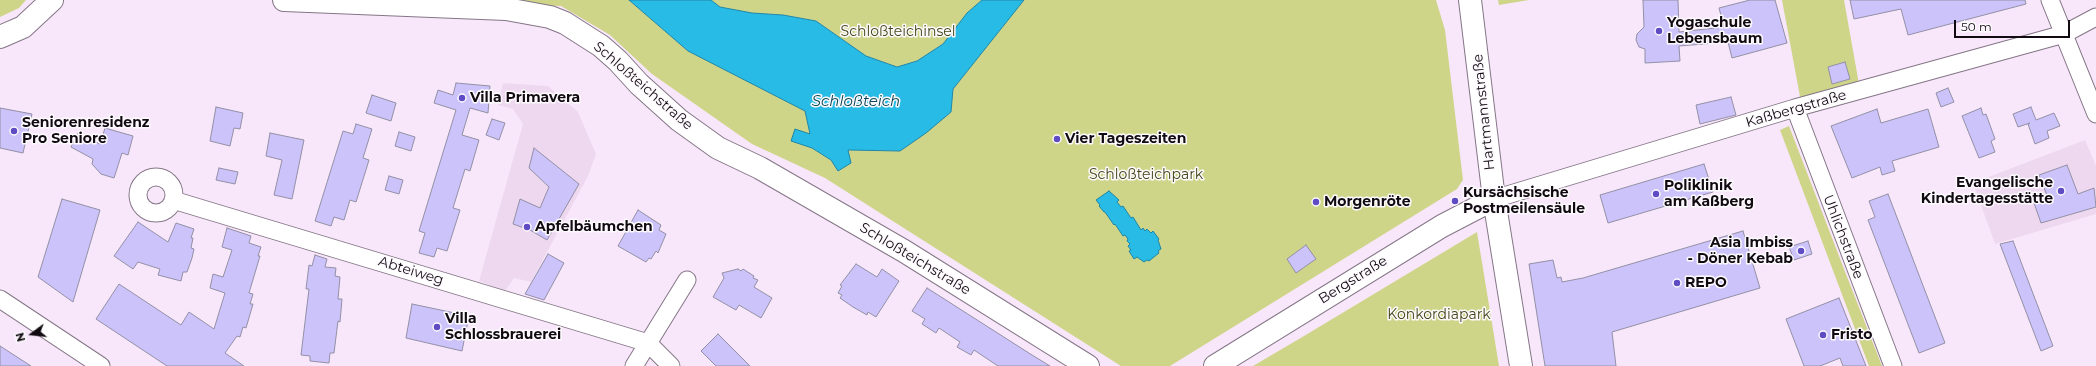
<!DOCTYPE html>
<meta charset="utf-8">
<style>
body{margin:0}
#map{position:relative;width:2096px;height:366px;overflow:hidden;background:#f8e7fa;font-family:Montserrat,sans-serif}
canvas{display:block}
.north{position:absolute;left:12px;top:314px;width:40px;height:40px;-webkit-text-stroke:3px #fdfafd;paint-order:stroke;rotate:255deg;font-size:11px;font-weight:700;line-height:16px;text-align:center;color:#110b11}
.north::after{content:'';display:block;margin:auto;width:14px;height:18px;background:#110b11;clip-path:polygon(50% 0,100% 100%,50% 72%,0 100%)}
.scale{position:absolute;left:1954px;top:20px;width:116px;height:18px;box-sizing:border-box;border:2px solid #110b11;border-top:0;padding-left:5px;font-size:12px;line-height:14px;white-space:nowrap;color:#110b11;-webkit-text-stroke:3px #fdfafd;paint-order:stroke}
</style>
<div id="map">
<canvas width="2096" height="366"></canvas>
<div class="north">N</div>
<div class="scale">50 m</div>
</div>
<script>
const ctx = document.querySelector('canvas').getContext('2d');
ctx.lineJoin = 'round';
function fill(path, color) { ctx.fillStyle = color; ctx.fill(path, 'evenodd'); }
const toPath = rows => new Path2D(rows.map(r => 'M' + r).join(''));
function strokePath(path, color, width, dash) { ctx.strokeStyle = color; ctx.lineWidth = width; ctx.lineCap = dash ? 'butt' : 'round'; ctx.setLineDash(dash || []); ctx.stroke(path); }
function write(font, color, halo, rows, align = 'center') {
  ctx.font = font + ' Montserrat,sans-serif'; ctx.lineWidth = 3; ctx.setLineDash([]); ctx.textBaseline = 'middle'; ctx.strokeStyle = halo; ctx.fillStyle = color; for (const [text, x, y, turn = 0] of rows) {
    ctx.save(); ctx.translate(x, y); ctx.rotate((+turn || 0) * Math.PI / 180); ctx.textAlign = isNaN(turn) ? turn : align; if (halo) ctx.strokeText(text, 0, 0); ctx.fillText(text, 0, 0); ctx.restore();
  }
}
fill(toPath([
 [503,83,548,86,578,112,596,154,588,176,531,282,514,278,505,291,479,281,523,124,513,109,498,105],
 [2085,140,2096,166,2096,214,1995,244,1973,183]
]), '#eed8ef');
fill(toPath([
 [0,0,26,0,19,8,0,17],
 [383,0,629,0,688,51,806,111,810,134,791,141,812,148,831,160,838,171,848,150,900,151,951,112,953,89,1024,0,1436,0,1445,30,1463,180,1457,189,1170,366,1121,366,825,178,752,144,652,74,610,35,561,6],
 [711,0,982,0,967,13,943,44,917,61,897,67,866,56,816,21,783,15,752,13,720,7],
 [1498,0,1529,0,1499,5],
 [1782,0,1844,0,1859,84,1801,102],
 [1789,126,1844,269,1882,366,1869,366,1780,130],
 [1477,232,1499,366,1253,366,1304,336]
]), '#cfd588');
const water = toPath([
 [629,0,711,0,720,7,752,13,783,15,816,21,866,56,897,67,917,61,943,44,967,13,982,0,1024,0,953,89,951,112,926,133,900,151,848,150,851,163,838,171,831,160,812,148,791,141,795,129,810,134,805,111,688,51,629,0],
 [1109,191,1119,200,1117,202,1121,207,1123,206,1131,218,1133,217,1141,230,1143,228,1145,231,1147,229,1151,233,1153,231,1159,239,1158,240,1161,249,1158,251,1159,253,1149,261,1147,260,1144,262,1137,257,1134,259,1129,251,1131,250,1128,246,1130,244,1127,241,1128,239,1125,235,1123,236,1115,224,1114,225,1105,212,1104,212,1099,206,1100,205,1096,200,1109,191]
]);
fill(water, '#27bbe5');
strokePath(water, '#2086a5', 1);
const building = toPath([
 [1643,0,1678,0,1679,32,1724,27,1719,8,1750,0,1775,0,1787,43,1732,58,1728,42,1679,46,1680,61,1645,63,1645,49,1639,47,1636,40,1637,34,1644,27,1643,0],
 [1850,0,2025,0,2026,4,1908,35,1901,9,1854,19,1850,0],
 [1845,62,1850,79,1832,84,1828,67,1845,62],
 [456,83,490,86,488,113,470,108,462,135,479,140,470,171,465,169,453,208,460,210,447,251,437,248,434,257,419,253,425,233,419,231,456,110,434,103,438,90,453,95,456,83],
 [1948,88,1954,102,1941,107,1936,93,1948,88],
 [372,95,396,103,391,121,366,113,372,95],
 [1731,97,1736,115,1700,124,1696,105,1731,97],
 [216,107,243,113,240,129,234,128,230,146,210,141,216,107],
 [2031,107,2036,120,2054,113,2060,126,2047,131,2049,138,2035,144,2028,124,2030,123,2018,127,2013,114,2031,107],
 [0,108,32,114,23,153,0,148,0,108],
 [1981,108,1983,115,1986,114,1995,139,1991,141,1995,152,1979,158,1962,116,1981,108],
 [1877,109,1881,123,1928,109,1939,147,1892,161,1895,171,1882,175,1880,167,1852,178,1831,126,1877,109],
 [492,119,505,123,499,140,486,135,492,119],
 [356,124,372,129,363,158,369,160,356,202,350,200,344,220,334,217,331,226,315,221,343,131,353,134,356,124],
 [105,128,133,136,128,155,122,153,114,178,101,174,92,164,93,159,71,147,78,133,100,144,105,128],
 [399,132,415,137,411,151,395,146,399,132],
 [270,133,304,140,292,199,274,195,282,160,266,156,270,133],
 [534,148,579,184,547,240,530,230,513,224,520,199,540,208,549,187,529,168,534,148],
 [1704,164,1713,192,1608,223,1600,195,1704,164],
 [2067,165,2078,194,2094,188,2096,207,2041,223,2034,203,2048,198,2039,175,2067,165],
 [219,168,238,172,235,184,216,180,219,168],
 [389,176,403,180,399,194,385,190,389,176],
 [1888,194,1945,343,1919,353,1868,220,1875,217,1869,201,1888,194],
 [62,199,100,210,73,302,38,277,62,199],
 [638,210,661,225,659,230,666,234,658,253,656,251,651,259,649,258,646,262,618,246,638,210],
 [138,222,168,242,176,223,194,229,191,238,193,238,191,248,194,249,192,258,187,272,183,272,181,281,158,275,160,269,138,262,133,269,114,256,138,222],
 [227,228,251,236,249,243,261,247,258,256,260,256,249,293,253,294,250,304,253,304,246,328,243,327,240,337,237,336,225,353,244,366,167,366,96,319,119,284,181,325,189,312,214,329,225,293,210,288,213,274,223,277,232,250,222,247,227,228],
 [1743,231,1760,288,1612,332,1616,366,1545,366,1529,264,1553,260,1557,278,1561,277,1562,282,1583,278,1743,231],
 [1808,241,1812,254,1794,260,1789,247,1808,241],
 [2013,241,2053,346,2041,351,2000,244,2013,241],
 [1306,245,1316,259,1296,273,1287,259,1306,245],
 [548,254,564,263,544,300,525,294,548,254],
 [315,255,327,259,325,267,336,268,335,276,340,277,338,299,342,299,340,322,338,321,334,353,330,353,329,363,310,361,310,356,301,355,309,289,306,289,309,265,312,266,315,255],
 [856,264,877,277,882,269,899,281,876,317,868,312,867,315,853,307,840,298,842,295,838,293,842,286,840,285,856,264],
 [738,269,741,271,743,269,754,276,753,278,758,280,754,287,772,298,761,318,739,305,736,310,713,297,724,278,722,273,738,269],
 [927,288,1032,355,1050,366,998,366,974,350,971,355,957,347,960,342,939,328,936,333,922,324,925,319,912,311,927,288],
 [1839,298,1866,366,1843,366,1840,358,1820,366,1804,366,1786,319,1839,298],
 [412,304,469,316,462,351,406,338,412,304],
 [718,334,750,366,716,366,701,351,718,334],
 [0,346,31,366,0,366,0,346]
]);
fill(building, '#cbc3fa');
strokePath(building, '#9390a5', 1);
const street = toPath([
 [2050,0,2096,114],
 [1795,108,1893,366],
 '138 195a18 18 0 1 1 36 0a18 18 0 1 1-36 0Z',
 [1494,199,1795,108,2064,34,2096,17],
 [173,200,648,343,671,366],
 [0,299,101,366],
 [634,366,687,280]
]);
const secondary = toPath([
 [284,0,506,9,550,17,565,23,601,46,618,61,639,84,679,120,718,148,760,168,904,251,1088,366],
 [1470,0,1494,199,1521,366],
 [0,37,23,27,52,0],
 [1215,366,1442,226,1494,199]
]);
strokePath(street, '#857687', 19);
strokePath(secondary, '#857687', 24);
strokePath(street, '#fff', 17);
strokePath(secondary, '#fff', 22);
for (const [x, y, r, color] of [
 [1659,31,4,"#5f4cc5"],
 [462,98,4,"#5f4cc5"],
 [14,131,4,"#5f4cc5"],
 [1057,139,4,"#5f4cc5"],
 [2061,191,4,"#5f4cc5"],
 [1656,194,4,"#5f4cc5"],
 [1455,201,4,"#5f4cc5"],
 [1316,202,4,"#5f4cc5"],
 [527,227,4,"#5f4cc5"],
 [1801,251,4,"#5f4cc5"],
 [1677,283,4,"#5f4cc5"],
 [437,327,4,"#5f4cc5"],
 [1823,335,4,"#5f4cc5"]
]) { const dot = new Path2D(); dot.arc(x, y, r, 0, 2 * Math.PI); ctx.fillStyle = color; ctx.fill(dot); strokePath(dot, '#fdfafd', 1.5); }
write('bold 14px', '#110b11', '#fdfafd', [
 ["Yogaschule",1667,23],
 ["Lebensbaum",1667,39],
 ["Villa Primavera",470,98],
 ["Seniorenresidenz",22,123],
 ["Pro Seniore",22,139],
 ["Vier Tageszeiten",1065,139],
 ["Evangelische",2053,183,"right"],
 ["Kindertagesstätte",2053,199,"right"],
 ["Poliklinik",1664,186],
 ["am Kaßberg",1664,202],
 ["Kursächsische",1463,193],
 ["Postmeilensäule",1463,209],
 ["Morgenröte",1324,202],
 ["Apfelbäumchen",535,227],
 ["Asia Imbiss",1793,243,"right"],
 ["- Döner Kebab",1793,259,"right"],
 ["REPO",1685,283],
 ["Villa",445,319],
 ["Schlossbrauerei",445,335],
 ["Fristo",1831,335]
], 'left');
write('14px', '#43451a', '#fdfafd', [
 ["Schloßteichinsel",898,32],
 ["Schloßteichpark",1146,175],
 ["Konkordiapark",1439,315]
]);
write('14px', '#110b11', '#fdfafd', [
 ["Schloßteichstraße",643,86,41],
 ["Kaßbergstraße",1796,109,-16],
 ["Hartmannstraße",1484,112,-96],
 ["Uhlichstraße",1843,237,69],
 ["Schloßteichstraße",915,259,31],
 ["Abteiweg",411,271,17],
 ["Bergstraße",1353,280,-32]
]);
write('italic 15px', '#0b4758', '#fdfafd', [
 ["Schloßteich",856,102]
]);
</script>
